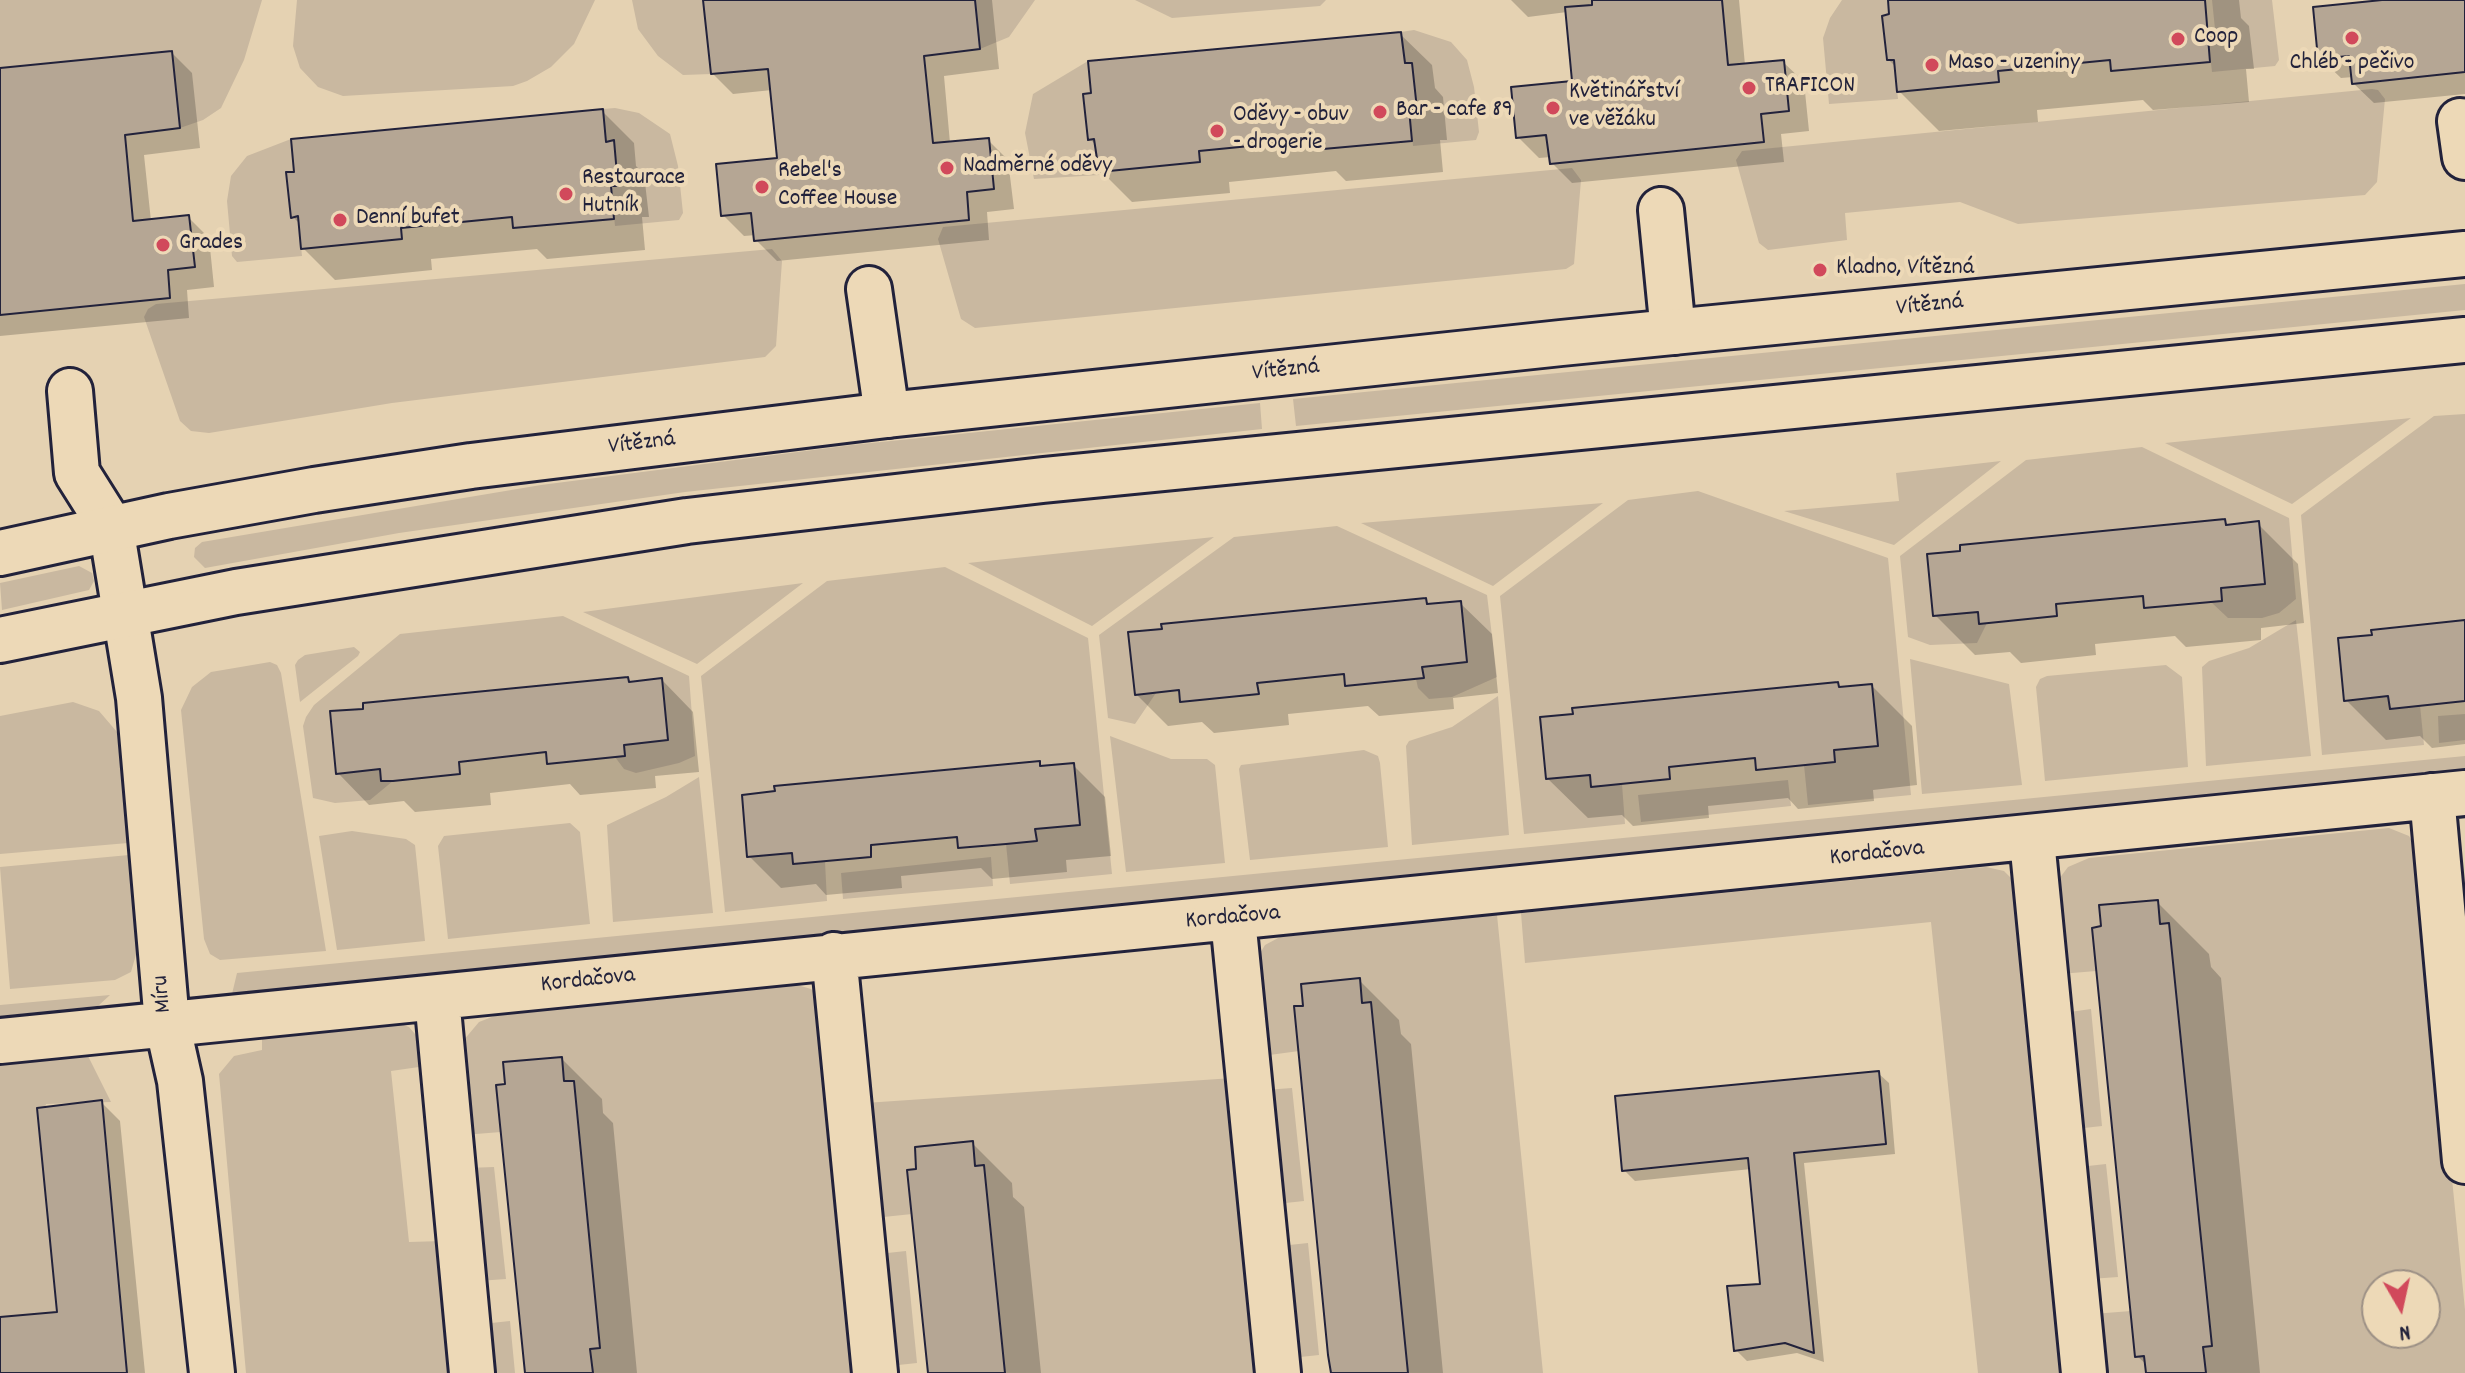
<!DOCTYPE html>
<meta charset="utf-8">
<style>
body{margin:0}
#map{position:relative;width:2465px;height:1373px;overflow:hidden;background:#e5d2b2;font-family:Dekko,sans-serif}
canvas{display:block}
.north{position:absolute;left:2361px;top:1269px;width:80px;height:80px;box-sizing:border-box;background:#edd9b7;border:2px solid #9c9085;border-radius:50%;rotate:171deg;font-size:22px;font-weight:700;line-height:32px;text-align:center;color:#22223b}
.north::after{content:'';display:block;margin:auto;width:28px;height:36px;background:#d1495b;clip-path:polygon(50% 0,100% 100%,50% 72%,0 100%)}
</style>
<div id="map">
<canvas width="2465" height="1373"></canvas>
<div class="north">N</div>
</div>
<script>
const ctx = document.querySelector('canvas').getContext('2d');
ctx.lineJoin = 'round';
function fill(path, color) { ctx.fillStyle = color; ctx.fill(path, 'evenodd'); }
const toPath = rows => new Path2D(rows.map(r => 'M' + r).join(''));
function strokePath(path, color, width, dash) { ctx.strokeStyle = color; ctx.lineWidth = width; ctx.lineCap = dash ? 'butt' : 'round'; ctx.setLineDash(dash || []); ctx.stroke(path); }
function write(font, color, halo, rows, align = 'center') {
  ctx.font = font + ' Dekko,sans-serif'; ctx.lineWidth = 8; ctx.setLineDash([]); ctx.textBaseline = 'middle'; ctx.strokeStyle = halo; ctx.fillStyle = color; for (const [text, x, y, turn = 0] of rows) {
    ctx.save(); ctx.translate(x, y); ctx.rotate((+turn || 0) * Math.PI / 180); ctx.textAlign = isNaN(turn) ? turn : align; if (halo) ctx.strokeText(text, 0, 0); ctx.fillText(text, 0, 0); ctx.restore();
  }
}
fill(toPath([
 [0,0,262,0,244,60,221,108,203,120,180,128,172,51,0,68],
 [297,0,595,0,574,44,551,67,527,81,513,86,343,96,318,87,300,68,293,46],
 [632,0,703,0,711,74,683,75,658,56,638,29],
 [975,0,1035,0,1009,37,980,49],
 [1135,0,1326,0,1320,6,1172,18],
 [1842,0,1888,0,1889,14,1882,16,1886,60,1894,60,1898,99,1829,104,1823,38,1830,18],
 [2212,0,2272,0,2279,60,2275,66,2212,72,2207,30,2215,29],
 [1414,30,1451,42,1467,60,1474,87,1479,132,1476,140,1413,146,1409,109,1417,108,1412,63,1405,63,1401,32],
 [1088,61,1091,93,1083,94,1088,139,1096,138,1099,175,1034,179,1025,133,1033,94],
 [2372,89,2378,90,2385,99,2377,182,2365,195,2018,224,1960,202,1845,213,1847,240,1768,250,1759,243,1736,160,1742,151],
 [615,108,639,113,670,134,678,166,683,213,679,220,615,226,611,186,618,185,614,141,606,142,603,109],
 [291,139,294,172,287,173,292,218,298,216,302,256,237,262,232,256,227,201,231,176,247,156],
 [1572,168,1581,180,1574,264,1566,269,975,328,961,319,938,239,943,227],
 [772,249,782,261,776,346,765,357,392,403,209,433,191,431,180,421,144,317,148,309,156,304],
 [2465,284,2465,310,1296,426,1293,399],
 [1260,403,1262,429,685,492,399,533,205,568,194,557,195,548,202,542,541,485,852,445],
 [2465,414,2465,620,2372,629,2344,700,2388,696,2420,705,2424,745,2322,755,2301,515,2434,416],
 [2411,418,2292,504,2165,443],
 [2142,447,2289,518,2296,599,2279,613,2262,618,2228,618,2211,602,2222,601,2221,588,2265,584,2259,522,2226,525,2225,519,1927,554,1933,616,1978,612,1979,624,1987,623,1977,643,1930,645,1908,637,1900,556,2026,460],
 [2001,461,1894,545,1784,511,1899,501,1896,473],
 [1698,491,1888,558,1911,795,1808,805,1804,765,1834,762,1834,750,1878,745,1872,684,1839,687,1837,682,1738,691,1738,697,1672,698,1573,708,1573,714,1540,717,1546,779,1590,775,1622,784,1625,824,1524,834,1500,596,1628,500],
 [1603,503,1493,586,1361,523],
 [1337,526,1487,595,1497,677,1452,697,1429,699,1418,688,1416,679,1424,678,1423,667,1460,601,1427,604,1426,599,1263,619,1261,614,1162,624,1162,629,1128,633,1135,695,1156,693,1135,724,1108,718,1099,635,1234,537],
 [1214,537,1092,626,968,563],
 [79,566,92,573,94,581,89,590,2,610,0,583],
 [945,567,1088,638,1112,874,1010,884,1006,844,1036,841,1035,829,1080,824,1074,763,1040,766,1039,761,874,776,775,786,775,791,742,795,747,857,792,853,793,864,825,861,827,901,725,912,701,676,827,581],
 [803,583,697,664,583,612],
 [563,616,689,676,695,756,679,763,636,773,624,769,615,757,625,756,624,745,668,740,662,678,629,682,627,677,363,703,363,709,330,712,336,773,380,769,381,781,393,781,370,800,335,803,313,798,303,726,306,717,314,705,400,634],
 [2296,620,2311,756,2206,766,2202,667,2209,661,2249,648],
 [354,647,360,652,358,656,300,702,295,665,298,660,305,655],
 [1910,659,2009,684,2022,785,1922,794],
 [270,662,277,665,281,673,326,951,220,960,210,954,204,939,181,710,192,687,211,672],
 [2166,665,2182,677,2188,767,2045,781,2036,687,2040,679,2047,676],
 [1498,696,1509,835,1412,845,1406,746,1409,741,1452,727],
 [73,702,99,711,117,732,128,843,0,854,0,716],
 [2465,714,2465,740,2439,743,2438,716],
 [1110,736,1171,759,1207,759,1215,765,1225,863,1126,872],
 [1364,750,1378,756,1380,763,1388,847,1250,860,1239,769,1241,765],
 [2465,756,2465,775,232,994,237,973],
 [699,777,713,913,613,922,607,825,666,797],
 [1788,780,1791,806,1641,822,1638,795],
 [570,823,580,832,590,924,448,939,438,846,444,836],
 [2389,828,2409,836,2420,855,2465,1310,2465,1373,2194,1373,2203,1347,2212,1345,2169,924,2160,924,2158,900,2099,905,2101,926,2092,928,2096,971,2060,974,2056,883,2068,867,2089,858],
 [2377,1285,2425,1285,2425,1333,2377,1333],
 [352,831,406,839,415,845,425,941,337,950,319,836],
 [129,855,137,951,131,972,115,980,10,989,0,867],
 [991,857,993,886,843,899,841,873],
 [1986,867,2004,871,2018,885,2068,1373,1978,1373,1931,922,1525,963,1521,913],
 [1497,915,1543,1373,1408,1373,1371,1003,1362,1003,1360,978,1303,1006,1295,1006,1299,1051,1262,1056,1256,960,1265,945,1280,937],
 [794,984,811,989,817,995,859,1373,593,1373,591,1349,599,1348,562,1057,497,1085,501,1132,463,1135,460,1053,463,1041,479,1022,502,1013],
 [110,995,98,1006,0,1016,0,1005],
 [2091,1009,2102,1126,2075,1129,2063,1013],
 [401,1024,409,1027,421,1041,426,1066,391,1071,409,1242,443,1241,457,1373,246,1373,219,1074,234,1056,262,1050,262,1037],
 [87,1054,111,1102,46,1104,45,1108,37,1109,57,1312,0,1317,0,1064],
 [1233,1078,1262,1373,1005,1373,1000,1322,991,1322,987,1276,996,1275,984,1166,975,1166,973,1141,915,1147,917,1169,907,1170,912,1214,874,1218,865,1103],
 [1292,1088,1304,1201,1276,1204,1265,1090],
 [2106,1164,2118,1277,2090,1279,2079,1167],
 [494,1167,506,1279,478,1281,467,1168],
 [1308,1243,1319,1355,1291,1358,1280,1246],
 [906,1251,917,1363,889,1366,878,1254],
 [2131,1311,2136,1357,2144,1356,2146,1373,2099,1373,2093,1314],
 [510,1321,515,1373,487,1373,482,1324]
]), '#c9b8a0');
fill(toPath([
 [718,0,992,0,999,69,944,76,950,143,988,140,1008,160,1014,209,987,212,989,240,777,261,756,240,756,235,744,236,723,215,779,160,772,90,733,94,712,73],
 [1511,0,1739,0,1745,65,1783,62,1804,82,1809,131,1781,134,1784,162,1572,183,1552,163,1551,157,1539,158,1518,137,1574,82,1567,12,1528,17],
 [1890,0,2239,0,2241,18,2249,26,2254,69,2246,69,2249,102,2153,110,2143,100,2037,110,2038,122,1939,131,1899,91,1897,68,1888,59],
 [2376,0,2465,0,2465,94,2374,103,2353,83,2353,77,2341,78,2320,58],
 [1400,34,1432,65,1435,88,1443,97,1447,140,1440,140,1443,172,1346,181,1336,171,1229,182,1230,193,1132,202,1101,171,1097,146,1090,139],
 [172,53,192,73,200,148,144,155,151,221,188,217,209,238,214,287,187,290,189,318,0,336,0,70],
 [602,111,634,143,636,166,644,174,649,217,642,217,645,250,547,259,537,249,431,259,432,270,335,280,303,248,301,225,293,217],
 [2224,521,2230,527,2258,524,2298,564,2304,623,2261,628,2261,640,2186,647,2175,636,2095,644,2096,655,2021,663,2010,652,1975,655,1935,615],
 [1426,601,1431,606,1460,603,1492,634,1498,693,1453,698,1454,709,1379,716,1368,706,1288,714,1289,725,1214,733,1202,722,1168,726,1136,694],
 [2465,622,2465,744,2432,748,2420,736,2386,740,2346,700],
 [627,679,632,683,662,680,693,712,699,772,655,776,656,788,580,795,570,784,490,793,491,805,415,812,404,801,369,805,338,773],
 [1837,684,1842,689,1872,686,1912,726,1917,785,1873,790,1874,801,1798,809,1788,798,1708,806,1709,818,1633,826,1622,815,1588,818,1547,778],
 [1039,763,1044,768,1073,765,1105,797,1111,856,1066,860,1067,872,992,879,981,868,901,876,902,888,826,895,816,884,781,888,749,856],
 [2157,902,2209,954,2211,967,2221,978,2260,1373,2148,1373,2148,1366,2137,1356,2104,928],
 [1359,980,1399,1020,1401,1034,1411,1044,1443,1373,1333,1373,1305,1007],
 [562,1059,602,1099,603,1113,613,1123,637,1373,527,1373],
 [1878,1073,1889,1083,1895,1154,1804,1163,1824,1362,1797,1353,1747,1361,1736,1350,1762,1285,1751,1169,1635,1181,1624,1170],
 [101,1102,120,1121,145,1373,0,1373,0,1320,59,1314],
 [972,1143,1012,1183,1013,1197,1024,1207,1041,1373,930,1373,919,1171]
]), '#0003');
const building = toPath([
 [703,0,975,0,980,49,924,56,933,143,989,138,994,189,967,192,969,220,754,241,751,213,721,216,716,164,777,158,768,69,711,74,703,0],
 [1592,0,1722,0,1728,65,1784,60,1789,111,1761,114,1764,142,1550,164,1546,135,1516,138,1511,87,1572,81,1565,7,1592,5,1592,0],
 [1888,0,2205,0,2210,62,2111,71,2110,60,1998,71,1999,82,1897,92,1894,60,1887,60,1882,16,1889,14,1888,0],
 [2382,0,2465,0,2465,72,2352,84,2349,56,2318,59,2313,7,2382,0],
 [1401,32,1405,63,1412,63,1417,109,1409,109,1412,141,1312,150,1311,140,1199,151,1200,162,1099,172,1094,139,1088,140,1083,94,1091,93,1088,61,1401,32],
 [172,51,180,128,125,135,133,221,189,215,195,267,168,270,170,298,0,315,0,68,172,51],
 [603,109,606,142,614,140,618,186,611,186,614,219,513,228,512,217,401,228,402,239,301,249,298,216,291,218,286,172,294,172,291,139,603,109],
 [2225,519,2226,525,2259,521,2265,584,2221,588,2222,601,2144,608,2143,596,2056,604,2057,616,1979,624,1978,612,1933,616,1927,554,1960,551,1960,545,2225,519],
 [1426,598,1427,604,1461,601,1467,662,1422,667,1424,678,1345,686,1344,674,1257,683,1259,694,1180,702,1179,690,1135,695,1128,632,1162,629,1161,624,1426,598],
 [2465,620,2465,701,2390,709,2388,696,2344,701,2338,638,2372,635,2371,630,2465,620],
 [628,677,629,682,662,678,668,740,624,745,625,756,547,764,546,752,459,762,460,774,393,781,381,781,380,769,336,774,330,711,363,709,363,703,628,677],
 [1838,682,1839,687,1872,684,1878,746,1834,750,1835,762,1756,770,1755,758,1669,767,1670,779,1591,787,1590,775,1546,779,1540,717,1573,714,1572,708,1838,682],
 [1040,761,1040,766,1074,763,1080,825,1035,829,1037,841,1006,844,958,848,957,837,871,845,871,857,793,864,792,853,747,857,742,795,775,791,774,786,1040,761],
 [2158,900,2160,924,2169,923,2200,1229,2212,1346,2203,1347,2206,1373,2146,1373,2144,1356,2135,1357,2092,928,2101,926,2099,905,2158,900],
 [1360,978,1362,1003,1371,1002,1408,1373,1331,1373,1328,1355,1294,1006,1303,1006,1301,984,1360,978],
 [562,1057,564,1081,574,1081,600,1348,590,1349,593,1373,525,1373,496,1085,505,1084,503,1062,562,1057],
 [1879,1071,1886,1144,1794,1153,1814,1353,1785,1343,1734,1351,1727,1286,1760,1284,1748,1158,1622,1171,1615,1096,1879,1071],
 [102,1100,127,1373,0,1373,0,1317,57,1312,37,1108,102,1100],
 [973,1141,975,1166,984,1165,1005,1373,928,1373,907,1170,916,1169,915,1147,973,1141]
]);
fill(building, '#b5a694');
strokePath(building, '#22223b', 2);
const minor = toPath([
 [2460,121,2465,157],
 [1661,210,1673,332],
 [869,289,887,415],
 [70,391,77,473,111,527,139,698,167,1023,180,1081,212,1373],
 [2432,796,2465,1161],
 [2032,840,2084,1373],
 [1233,919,1278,1373],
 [834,955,875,1373],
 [437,998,472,1373],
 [0,1041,2465,793]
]);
const major = toPath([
 [0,553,169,516,314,490,471,466,887,415,1561,343,2465,254],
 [0,640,236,592,687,521,1043,480,2465,340]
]);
strokePath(minor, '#22223b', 50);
strokePath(major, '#22223b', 50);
strokePath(minor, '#edd9b7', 44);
strokePath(major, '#edd9b7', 44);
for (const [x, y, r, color] of [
 [2352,38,8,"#d1495b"],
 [2178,39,8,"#d1495b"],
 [1932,65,8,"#d1495b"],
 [1749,88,8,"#d1495b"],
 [1553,108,8,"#d1495b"],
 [1380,112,8,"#d1495b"],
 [1217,131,8,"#d1495b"],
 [947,168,8,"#d1495b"],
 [762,187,8,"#d1495b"],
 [566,194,8,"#d1495b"],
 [340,220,8,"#d1495b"],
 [163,245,8,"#d1495b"],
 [1820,270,8,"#d1495b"]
]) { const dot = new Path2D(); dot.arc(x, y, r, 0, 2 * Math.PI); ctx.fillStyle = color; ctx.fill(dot); strokePath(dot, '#edd9b7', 3); }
write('24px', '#22223b', '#edd9b7', [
 ["Coop",2194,39],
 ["Maso - uzeniny",1948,65],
 ["Chléb - pečivo",2352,65,"center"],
 ["TRAFICON",1765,88],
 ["Květinářství",1569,94],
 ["ve věžáku",1569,122],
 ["Bar - cafe 89",1396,112],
 ["Oděvy - obuv",1233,117],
 ["- drogerie",1233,145],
 ["Nadměrné oděvy",963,168],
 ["Rebel's",778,173],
 ["Coffee House",778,201],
 ["Restaurace",582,180],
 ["Hutník",582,208],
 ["Denní bufet",356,220],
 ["Grades",179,245],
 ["Kladno, Vítězná",1836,270]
], 'left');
write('24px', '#22223b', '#edd9b7', [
 ["Vítězná",1930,307,-6],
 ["Vítězná",1286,372,-6],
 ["Vítězná",642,445,-7],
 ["Kordačova",1877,855,-6],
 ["Kordačova",1233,919,-5],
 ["Kordačova",588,982,-6],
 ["Míru",164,994,-95]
]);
</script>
